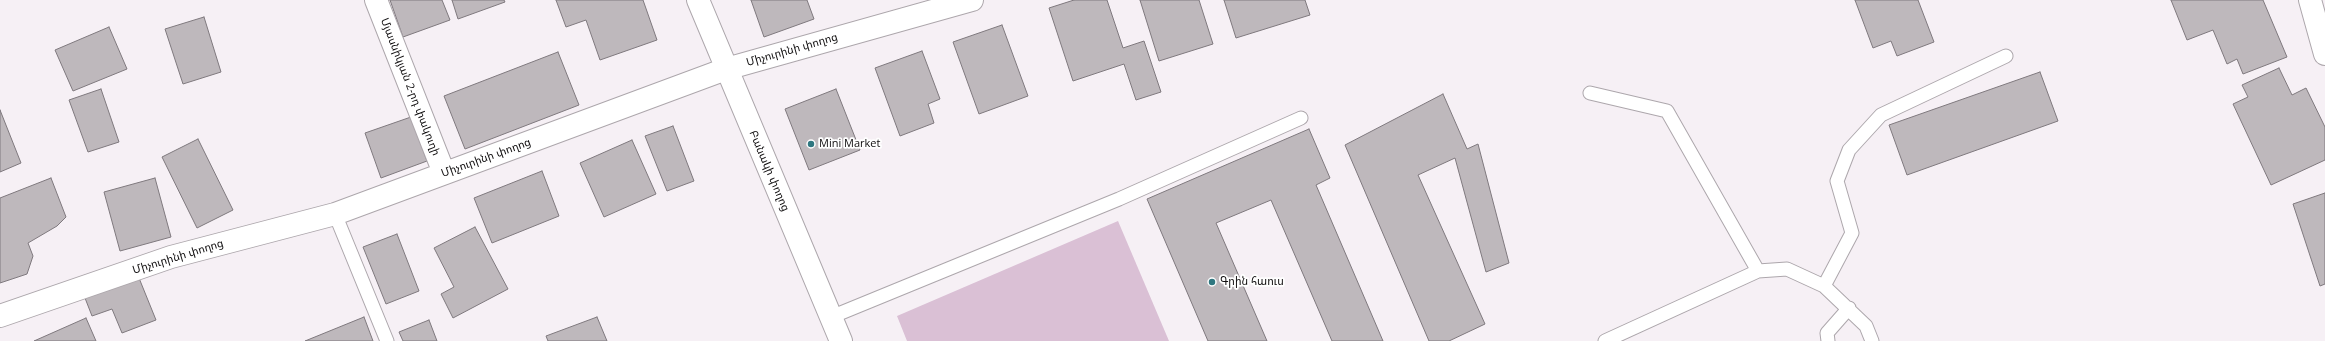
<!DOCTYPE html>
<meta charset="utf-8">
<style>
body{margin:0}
canvas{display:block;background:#f6f0f5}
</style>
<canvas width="2325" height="341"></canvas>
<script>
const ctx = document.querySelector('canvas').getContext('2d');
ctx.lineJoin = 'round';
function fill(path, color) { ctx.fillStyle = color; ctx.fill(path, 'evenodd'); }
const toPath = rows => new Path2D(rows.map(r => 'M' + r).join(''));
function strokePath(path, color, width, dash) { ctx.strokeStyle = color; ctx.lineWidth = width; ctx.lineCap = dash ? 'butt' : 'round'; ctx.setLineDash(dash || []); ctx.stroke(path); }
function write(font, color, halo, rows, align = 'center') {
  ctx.font = font + ' "Open Sans","Noto Sans Armenian",sans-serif'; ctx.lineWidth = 3.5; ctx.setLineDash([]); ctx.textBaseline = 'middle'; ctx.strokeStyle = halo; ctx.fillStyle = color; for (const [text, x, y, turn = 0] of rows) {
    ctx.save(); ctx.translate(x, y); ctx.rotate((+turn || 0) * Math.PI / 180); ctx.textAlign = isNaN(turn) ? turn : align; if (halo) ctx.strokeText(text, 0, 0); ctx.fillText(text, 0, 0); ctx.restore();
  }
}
fill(toPath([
 [1118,221,1169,341,907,341,897,316]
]), '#dac0d5');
const building = toPath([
 [390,0,442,0,450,20,403,37,390,0],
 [452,0,504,0,505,2,458,19,452,0],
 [556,0,643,0,657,40,600,60,586,20,566,27,556,0],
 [751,0,807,0,814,19,764,37,751,0],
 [1074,0,1107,0,1123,48,1144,41,1161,92,1136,100,1124,64,1073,81,1049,8,1074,0],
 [1140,0,1199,0,1213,44,1159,61,1140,0],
 [1224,0,1305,0,1310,15,1236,38,1224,0],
 [1855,0,1918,0,1934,42,1897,56,1891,41,1873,48,1855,0],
 [2171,0,2263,0,2287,57,2243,74,2237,59,2227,64,2213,30,2187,40,2171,0],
 [204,17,221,72,183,84,165,29,204,17],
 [1002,25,1028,96,979,114,953,42,1002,25],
 [109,27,127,69,73,91,55,50,109,27],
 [922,51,940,99,928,104,934,123,900,136,875,68,922,51],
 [558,52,579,105,465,149,444,96,558,52],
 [2279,68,2292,95,2306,88,2325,127,2325,160,2271,185,2233,104,2248,97,2242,85,2279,68],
 [2040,72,2058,121,1907,175,1889,125,2040,72],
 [101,89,119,142,88,152,69,100,101,89],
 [836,89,860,150,809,170,785,109,836,89],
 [1443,94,1467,149,1478,144,1509,263,1486,272,1455,158,1418,175,1485,324,1449,341,1429,341,1345,145,1443,94],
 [0,110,21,163,0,172,0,110],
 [411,117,427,161,381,178,365,133,411,117],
 [673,126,694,181,667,191,645,136,673,126],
 [1309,129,1330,178,1316,185,1383,341,1332,341,1271,200,1216,223,1267,341,1208,341,1147,199,1309,129],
 [198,139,233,210,197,228,162,157,198,139],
 [632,140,656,194,604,217,580,163,632,140],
 [542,171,559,216,492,243,474,198,542,171],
 [51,178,66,217,57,226,28,243,33,256,27,274,0,283,0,198,51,178],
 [155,178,171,237,120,251,104,192,155,178],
 [2325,193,2325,284,2320,286,2293,204,2325,193],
 [475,227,508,289,453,318,441,294,454,287,434,248,475,227],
 [397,234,419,291,386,304,363,247,397,234],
 [139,278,156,320,122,333,112,309,92,316,85,298,139,278],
 [364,317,373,341,305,341,364,317],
 [597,317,607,341,548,341,546,336,597,317],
 [86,318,96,341,34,341,86,318],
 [429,320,437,341,403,341,399,332,429,320]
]);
fill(building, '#beb8bc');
strokePath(building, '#7f797e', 1);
const lane = toPath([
 [1590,93,1667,111,1758,271],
 [335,214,387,341],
 [1824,286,1852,233,1837,181,1849,150,1881,115,2006,56],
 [831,317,1119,199,1301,118],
 [1605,341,1758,271,1787,269,1824,286,1866,326,1872,341],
 [1828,341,1827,333,1849,308]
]);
const street = toPath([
 [376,0,444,173],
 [698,0,841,341],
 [2310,0,2325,54],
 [0,316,171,257,335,214,726,69,972,0]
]);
strokePath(lane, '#ada7ac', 15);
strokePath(street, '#ada7ac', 24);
strokePath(lane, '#fff', 13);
strokePath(street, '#fff', 22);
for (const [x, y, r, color] of [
 [811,144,4,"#2f7780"],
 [1212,282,4,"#2f7780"]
]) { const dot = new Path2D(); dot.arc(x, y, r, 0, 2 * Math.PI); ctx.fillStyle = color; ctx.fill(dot); strokePath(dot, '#fff', 1.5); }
write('11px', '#0f0d0e', '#fff', [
 ["Միչուրինի փողոց",792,50,-16],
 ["Մյասնիկյան 2-րդ փակուղի",410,87,69],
 ["Միչուրինի փողոց",486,158,-20],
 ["Բանակի փողոց",769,171,67],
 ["Միչուրինի փողոց",178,257,-17]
]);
write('11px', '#0f0d0e', '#fff', [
 ["Mini Market",819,144],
 ["Գրին հաուս",1220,282]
], 'left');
</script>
